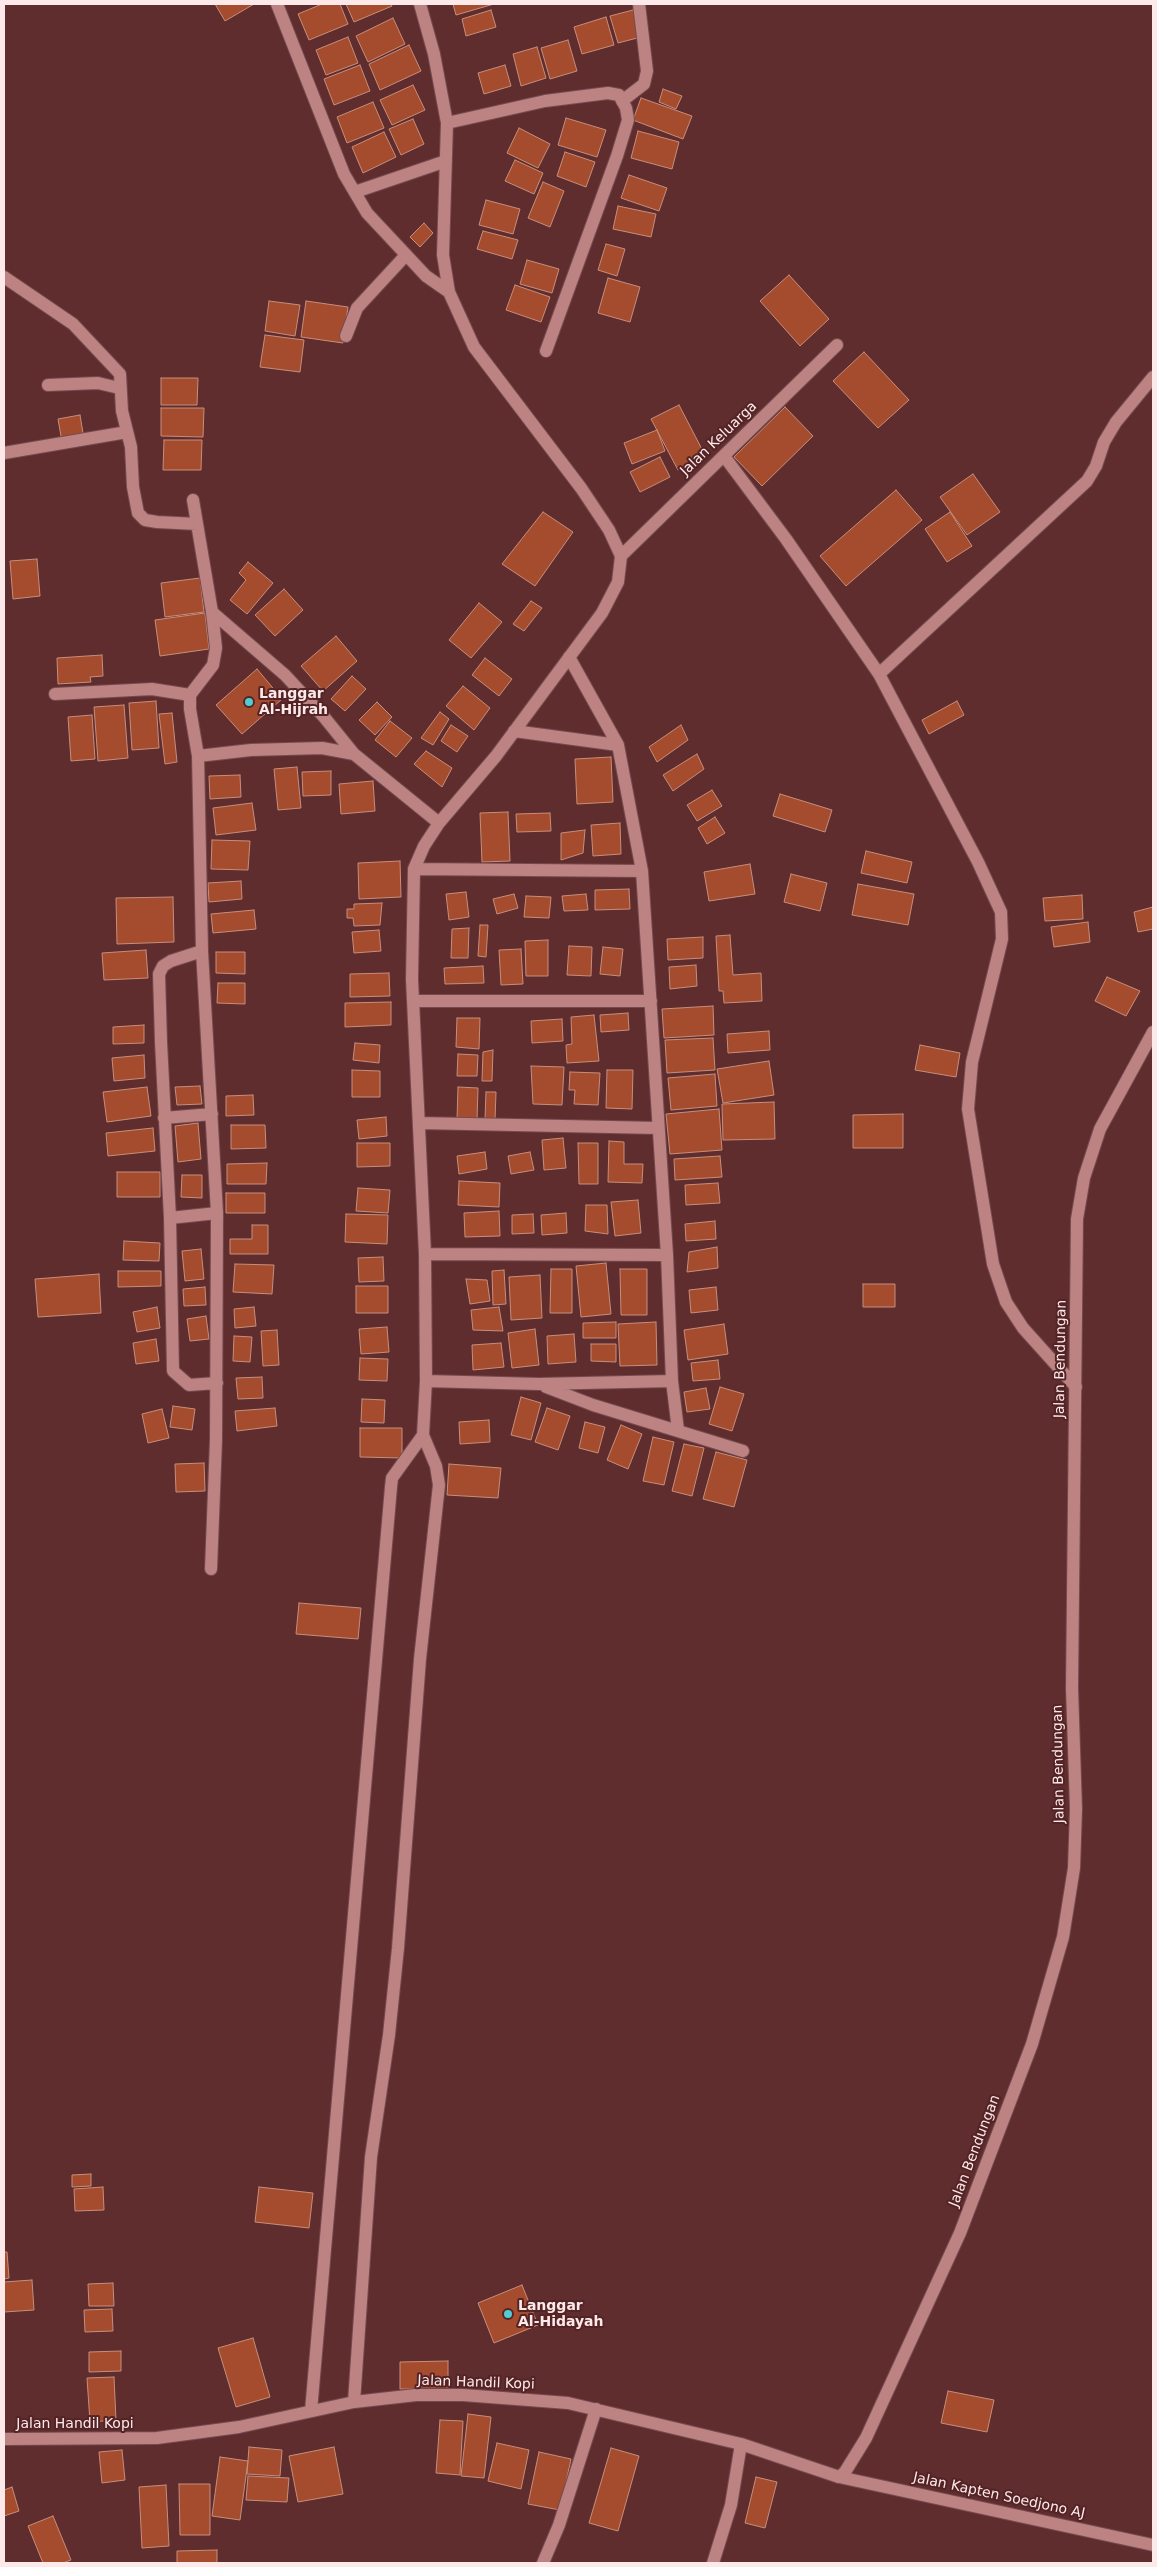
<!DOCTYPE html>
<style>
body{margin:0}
#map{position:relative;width:1157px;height:2567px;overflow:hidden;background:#602d2f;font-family:"DejaVu Sans",sans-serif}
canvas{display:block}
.frame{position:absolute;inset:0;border:5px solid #fde9e9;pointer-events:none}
</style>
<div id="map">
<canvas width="1157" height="2567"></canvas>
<div class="frame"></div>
</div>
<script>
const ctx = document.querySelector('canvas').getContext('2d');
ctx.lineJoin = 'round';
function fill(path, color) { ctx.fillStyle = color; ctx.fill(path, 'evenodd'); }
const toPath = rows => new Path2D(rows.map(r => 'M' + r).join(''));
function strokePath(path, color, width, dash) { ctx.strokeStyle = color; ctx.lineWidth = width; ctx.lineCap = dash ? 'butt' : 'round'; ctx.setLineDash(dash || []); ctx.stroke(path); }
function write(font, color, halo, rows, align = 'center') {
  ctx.font = font + ' "DejaVu Sans",sans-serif'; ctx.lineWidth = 4; ctx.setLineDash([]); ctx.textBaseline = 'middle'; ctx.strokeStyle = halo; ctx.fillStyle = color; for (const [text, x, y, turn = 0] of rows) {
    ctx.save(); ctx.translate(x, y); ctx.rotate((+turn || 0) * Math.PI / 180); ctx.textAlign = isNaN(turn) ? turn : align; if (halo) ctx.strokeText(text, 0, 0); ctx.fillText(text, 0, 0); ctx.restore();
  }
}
const building = toPath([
 [215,4,254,4,225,21,215,4],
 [322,4,340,4,348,24,309,40,298,14,322,4],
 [346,4,391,4,392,6,354,22,346,4],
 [453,4,494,4,456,15,453,4],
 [491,10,496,27,466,36,462,19,491,10],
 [633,10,641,37,618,43,610,16,633,10],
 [606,17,614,45,582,54,574,27,606,17],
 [393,18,405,44,368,62,356,36,393,18],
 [348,37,358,63,326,75,316,50,348,37],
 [568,40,577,71,550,79,541,48,568,40],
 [409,45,421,71,380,90,369,64,409,45],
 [537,47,546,78,521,86,513,54,537,47],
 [360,65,370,91,334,105,324,79,360,65],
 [505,65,511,86,484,94,478,73,505,65],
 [413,85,425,110,392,125,380,100,413,85],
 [663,89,682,96,676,109,659,102,663,89],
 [641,98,692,116,683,139,633,120,641,98],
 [373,102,384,128,347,143,337,117,373,102],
 [566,118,606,130,597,157,558,145,566,118],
 [413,119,424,144,401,155,389,129,413,119],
 [519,128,550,144,538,168,507,153,519,128],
 [638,131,679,142,672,169,631,158,638,131],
 [384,132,396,157,363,173,352,147,384,132],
 [565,152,595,162,586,187,557,176,565,152],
 [515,160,543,173,534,194,505,181,515,160],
 [629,175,667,188,659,211,621,198,629,175],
 [543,182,564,191,550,227,528,218,543,182],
 [486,200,520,209,513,234,479,225,486,200],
 [618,206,656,214,651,237,613,229,618,206],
 [424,223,433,233,420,247,410,237,424,223],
 [483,231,518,240,512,259,477,249,483,231],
 [606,244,625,249,617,276,598,270,606,244],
 [527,260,559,269,552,293,520,284,527,260],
 [789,275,829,319,800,346,760,301,789,275],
 [608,278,640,287,630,322,598,313,608,278],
 [515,285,550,297,541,322,506,310,515,285],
 [269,301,300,305,295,336,265,331,269,301],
 [306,301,348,307,343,343,301,337,306,301],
 [265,335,304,340,300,372,260,367,265,335],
 [864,352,909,400,878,428,833,381,864,352],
 [161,378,198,378,197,405,161,405,161,378],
 [679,405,705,455,678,470,651,419,679,405],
 [785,407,813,436,762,486,734,457,785,407],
 [161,408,204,408,203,437,161,436,161,408],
 [80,415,84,439,62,442,58,419,80,415],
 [657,430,665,451,632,464,624,443,657,430],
 [164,440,202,440,201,470,163,470,164,440],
 [660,457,670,477,640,492,630,472,660,457],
 [973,474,1000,512,967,535,940,497,973,474],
 [896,490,922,520,846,586,820,556,896,490],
 [543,512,573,532,535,586,502,564,543,512],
 [950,512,972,546,947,562,925,529,950,512],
 [37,559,40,596,13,599,10,561,37,559],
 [248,562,273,583,247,614,230,600,246,580,239,573,248,562],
 [200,578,204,612,165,617,161,583,200,578],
 [284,589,303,610,275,636,255,615,284,589],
 [531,601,542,608,524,631,513,624,531,601],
 [479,603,502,622,471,658,449,640,479,603],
 [205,613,209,649,160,656,155,620,205,613],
 [336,636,357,661,323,691,301,666,336,636],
 [102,655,103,676,90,677,91,682,58,684,57,658,102,655],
 [485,658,512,679,499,696,472,675,485,658],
 [257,669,282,699,242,734,216,705,257,669],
 [352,676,366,689,345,711,331,699,352,676],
 [463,686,490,708,474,730,446,706,463,686],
 [156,701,159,748,132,750,129,703,156,701],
 [957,701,964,715,929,734,922,720,957,701],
 [377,702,392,717,375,735,359,720,377,702],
 [124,705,128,758,98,761,94,707,124,705],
 [440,712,449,719,433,745,421,738,440,712],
 [172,713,177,762,165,764,159,714,172,713],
 [92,715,95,759,71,761,68,717,92,715],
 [390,721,412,738,396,757,375,740,390,721],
 [451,725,468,736,457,752,441,741,451,725],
 [681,725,688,740,657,762,649,747,681,725],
 [426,751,452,768,442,787,414,764,426,751],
 [697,754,704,769,673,791,663,775,697,754],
 [611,757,613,802,577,804,575,759,611,757],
 [297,767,301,808,278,810,274,769,297,767],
 [331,771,331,795,303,796,302,772,331,771],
 [240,775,241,797,210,799,209,776,240,775],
 [373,781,375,811,341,814,339,784,373,781],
 [712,790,722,806,697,821,687,805,712,790],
 [780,794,832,810,825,832,773,816,780,794],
 [252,803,256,830,216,835,213,808,252,803],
 [508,812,510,861,482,862,480,813,508,812],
 [550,813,551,831,517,832,516,814,550,813],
 [715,817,725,833,707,844,698,828,715,817],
 [620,823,621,854,593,856,591,825,620,823],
 [585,830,583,853,561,860,561,833,585,830],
 [212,840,250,841,248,870,211,869,212,840],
 [866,851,912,862,907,883,861,873,866,851],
 [400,861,401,897,359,899,358,863,400,861],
 [750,864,755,894,709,901,704,872,750,864],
 [791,874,827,883,820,911,784,902,791,874],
 [241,881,242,899,209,902,208,883,241,881],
 [858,884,914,894,908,925,852,915,858,884],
 [629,889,630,909,595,910,595,890,629,889],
 [466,892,469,917,449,920,446,894,466,892],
 [514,894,518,908,497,914,493,899,514,894],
 [586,894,588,910,564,911,562,896,586,894],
 [1082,895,1083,919,1045,921,1043,898,1082,895],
 [526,896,551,897,549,918,524,917,526,896],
 [173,897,174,942,117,944,116,898,173,897],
 [382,903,380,925,354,926,353,918,347,918,347,909,354,909,354,904,382,903],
 [1153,907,1153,929,1138,932,1134,912,1153,907],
 [254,910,256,929,213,933,211,914,254,910],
 [1088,922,1090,942,1054,947,1051,927,1088,922],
 [480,925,488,925,486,957,478,956,480,925],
 [469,928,468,958,451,958,452,929,469,928],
 [379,930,381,951,354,953,352,932,379,930],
 [730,935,733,975,761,973,762,1001,724,1003,723,991,719,991,716,936,730,935],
 [703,937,703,958,668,960,667,939,703,937],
 [548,940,548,976,526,976,525,941,548,940],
 [569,946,592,947,591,976,567,975,569,946],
 [603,947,623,949,620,976,600,974,603,947],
 [521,949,523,984,501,985,499,950,521,949],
 [146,950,148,978,104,980,102,953,146,950],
 [216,952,245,952,245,974,216,973,216,952],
 [696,965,697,986,670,989,669,967,696,965],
 [483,966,484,983,445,984,444,968,483,966],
 [389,973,390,996,350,997,350,974,389,973],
 [1107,977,1140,991,1126,1016,1095,1001,1107,977],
 [218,983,245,983,245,1004,217,1003,218,983],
 [391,1002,391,1025,345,1027,345,1003,391,1002],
 [713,1006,714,1035,664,1038,662,1009,713,1006],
 [628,1013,629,1030,601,1032,600,1015,628,1013],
 [594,1015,599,1061,567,1063,566,1045,572,1044,571,1017,594,1015],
 [457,1018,480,1018,479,1049,456,1047,457,1018],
 [562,1019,563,1041,532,1043,531,1021,562,1019],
 [144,1025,144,1043,113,1044,113,1027,144,1025],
 [769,1031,770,1050,728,1053,727,1034,769,1031],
 [713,1038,715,1070,667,1073,665,1040,713,1038],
 [355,1043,380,1045,379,1063,353,1060,355,1043],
 [920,1045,960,1053,956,1077,915,1070,920,1045],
 [493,1050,492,1081,482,1081,483,1052,493,1050],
 [458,1054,478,1055,477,1076,457,1076,458,1054],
 [144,1055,145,1078,114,1081,112,1058,144,1055],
 [769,1061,774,1095,723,1103,717,1069,769,1061],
 [531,1066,564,1067,562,1105,533,1104,531,1066],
 [352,1070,380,1071,380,1097,352,1097,352,1070],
 [607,1070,633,1070,632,1109,606,1108,607,1070],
 [570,1072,600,1073,598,1105,574,1104,575,1090,569,1090,570,1072],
 [715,1074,717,1106,671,1110,668,1078,715,1074],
 [200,1086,202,1104,177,1105,175,1087,200,1086],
 [147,1087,151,1116,107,1122,103,1092,147,1087],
 [458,1087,478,1088,477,1120,457,1120,458,1087],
 [486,1092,496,1092,495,1120,485,1119,486,1092],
 [253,1095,254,1115,226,1116,226,1096,253,1095],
 [774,1102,775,1139,723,1140,722,1104,774,1102],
 [719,1109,722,1150,670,1154,666,1114,719,1109],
 [903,1114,903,1148,853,1148,853,1115,903,1114],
 [386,1117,387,1136,359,1139,357,1120,386,1117],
 [198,1123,201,1159,178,1162,175,1126,198,1123],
 [231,1125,265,1125,266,1148,231,1149,231,1125],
 [153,1128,155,1151,108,1156,106,1133,153,1128],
 [563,1138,566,1168,544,1170,542,1140,563,1138],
 [609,1141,624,1142,624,1164,643,1164,642,1183,608,1182,609,1141],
 [357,1143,390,1143,390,1166,357,1167,357,1143],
 [578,1143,598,1143,598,1184,579,1184,578,1143],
 [485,1152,487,1169,459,1174,457,1156,485,1152],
 [530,1152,534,1170,511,1174,508,1156,530,1152],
 [720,1156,722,1177,675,1180,674,1159,720,1156],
 [267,1163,266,1184,227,1184,227,1164,267,1163],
 [117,1172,160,1172,160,1197,117,1197,117,1172],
 [182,1175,202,1175,202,1198,181,1197,182,1175],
 [459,1181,500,1183,499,1207,458,1205,459,1181],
 [718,1183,720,1203,686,1205,685,1185,718,1183],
 [358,1188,390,1190,388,1213,356,1211,358,1188],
 [226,1193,265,1193,265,1213,226,1213,226,1193],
 [638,1200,641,1233,615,1236,611,1202,638,1200],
 [586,1205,607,1205,608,1234,585,1231,586,1205],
 [499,1211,500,1236,465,1237,464,1213,499,1211],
 [566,1213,567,1233,542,1235,541,1215,566,1213],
 [346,1214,388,1215,387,1244,345,1242,346,1214],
 [533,1214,534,1233,512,1234,512,1215,533,1214],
 [715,1221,716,1239,686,1241,685,1224,715,1221],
 [252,1225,268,1225,268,1254,230,1254,230,1239,252,1239,252,1225],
 [124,1241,160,1243,159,1261,123,1260,124,1241],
 [717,1247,718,1268,687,1272,689,1252,717,1247],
 [201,1249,204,1279,185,1281,182,1251,201,1249],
 [383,1257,384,1281,359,1282,358,1258,383,1257],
 [606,1263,611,1314,581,1317,576,1266,606,1263],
 [235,1264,274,1265,272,1294,233,1292,235,1264],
 [551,1269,572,1269,572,1313,550,1313,551,1269],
 [620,1269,647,1269,647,1315,621,1315,620,1269],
 [504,1270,506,1304,493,1305,492,1271,504,1270],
 [118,1271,161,1271,161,1286,118,1287,118,1271],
 [99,1274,101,1313,38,1317,35,1279,99,1274],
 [540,1275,542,1318,511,1320,509,1277,540,1275],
 [466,1279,487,1280,490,1301,470,1304,466,1279],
 [863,1284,895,1284,895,1307,863,1307,863,1284],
 [356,1286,388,1286,388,1313,356,1313,356,1286],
 [205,1287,206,1305,184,1306,183,1289,205,1287],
 [716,1287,718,1310,691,1313,689,1290,716,1287],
 [157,1307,160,1328,137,1332,133,1312,157,1307],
 [254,1307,256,1326,235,1328,234,1309,254,1307],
 [499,1307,503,1331,473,1330,471,1310,499,1307],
 [206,1316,209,1339,190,1341,187,1319,206,1316],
 [616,1322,616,1338,583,1338,583,1323,616,1322],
 [656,1322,657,1365,620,1366,618,1324,656,1322],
 [724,1324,728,1354,688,1360,684,1330,724,1324],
 [387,1327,389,1352,361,1354,359,1329,387,1327],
 [535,1329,539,1365,512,1368,508,1333,535,1329],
 [277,1330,279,1365,263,1366,261,1331,277,1330],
 [574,1334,576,1362,548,1364,547,1336,574,1334],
 [234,1336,252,1337,250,1362,233,1361,234,1336],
 [156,1339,159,1361,136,1364,133,1343,156,1339],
 [501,1343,504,1367,473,1370,472,1345,501,1343],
 [591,1344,616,1344,616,1362,591,1361,591,1344],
 [360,1358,388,1359,387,1381,359,1380,360,1358],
 [718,1360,720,1379,693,1381,691,1363,718,1360],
 [262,1377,263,1398,238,1399,236,1378,262,1377],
 [720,1387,744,1394,732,1431,709,1424,720,1387],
 [706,1388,710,1409,687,1412,684,1392,706,1388],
 [521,1397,541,1403,531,1440,511,1435,521,1397],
 [362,1399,385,1400,384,1423,361,1422,362,1399],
 [173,1406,195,1409,192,1430,170,1427,173,1406],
 [275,1408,277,1426,237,1431,235,1411,275,1408],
 [547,1408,570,1416,558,1450,535,1442,547,1408],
 [162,1409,169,1438,148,1443,142,1414,162,1409],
 [489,1420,490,1442,460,1444,459,1422,489,1420],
 [585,1422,605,1427,598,1453,579,1448,585,1422],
 [621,1425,642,1434,628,1469,607,1460,621,1425],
 [360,1428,402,1428,402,1458,360,1457,360,1428],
 [653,1437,674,1442,664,1485,643,1481,653,1437],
 [684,1444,704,1448,692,1496,672,1491,684,1444],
 [716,1452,747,1460,734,1507,703,1499,716,1452],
 [204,1463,205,1491,176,1492,175,1464,204,1463],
 [449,1464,501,1468,498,1498,447,1495,449,1464],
 [299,1603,361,1608,358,1639,296,1634,299,1603],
 [91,2174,91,2186,72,2187,72,2175,91,2174],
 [103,2187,104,2210,75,2211,74,2189,103,2187],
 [259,2187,313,2193,309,2228,255,2222,259,2187],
 [4,2252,7,2252,9,2278,4,2279,4,2252],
 [32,2280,34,2310,4,2312,4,2282,32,2280],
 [113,2283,114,2306,89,2306,88,2284,113,2283],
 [522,2285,538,2325,494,2343,478,2303,522,2285],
 [112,2309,113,2331,85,2332,84,2310,112,2309],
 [253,2338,270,2397,236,2407,218,2348,253,2338],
 [121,2351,121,2371,89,2372,89,2352,121,2351],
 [448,2361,448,2389,400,2389,400,2362,448,2361],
 [114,2377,116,2420,90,2422,87,2378,114,2377],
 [948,2391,994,2400,987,2432,941,2423,948,2391],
 [468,2414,491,2417,484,2478,461,2476,468,2414],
 [440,2420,463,2421,460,2475,436,2473,440,2420],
 [497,2443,529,2450,521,2489,488,2481,497,2443],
 [249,2447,282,2450,280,2476,247,2474,249,2447],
 [334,2447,343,2494,298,2502,289,2456,334,2447],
 [611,2448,639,2456,618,2531,589,2523,611,2448],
 [122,2450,125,2480,102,2483,99,2452,122,2450],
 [539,2452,571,2459,560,2510,528,2504,539,2452],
 [220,2457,248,2461,240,2520,212,2516,220,2457],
 [248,2476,289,2478,287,2502,246,2500,248,2476],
 [756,2477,777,2482,765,2528,745,2523,756,2477],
 [179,2484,210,2484,210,2535,180,2535,179,2484],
 [166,2485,169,2546,142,2548,139,2487,166,2485],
 [12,2487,19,2511,4,2516,4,2490,12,2487],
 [53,2516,71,2560,63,2563,43,2563,28,2526,53,2516],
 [217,2550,217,2563,177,2563,177,2551,217,2550]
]);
fill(building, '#a64c2e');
strokePath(building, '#c68e7c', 1);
const service = toPath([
 [346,336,357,308,406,255]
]);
const minor = toPath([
 [277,4,344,174,367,213,426,276,449,292],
 [622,101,644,84,647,71,639,4],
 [447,123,545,101,608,93,619,95,626,108,628,120,617,156,546,351],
 [355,192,446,161],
 [4,277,73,324,120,374,122,411,131,447,133,487,138,513,145,520,157,522,197,524],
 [48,385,98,383,119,388],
 [4,453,127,432],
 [724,456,786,539,879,674,978,862,1001,912,1002,939,972,1062,968,1109,993,1264,1006,1302,1023,1328,1076,1387],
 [193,500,212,612,285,675,324,717,354,754,439,823],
 [621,556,837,345],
 [569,657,618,745,642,871,667,1255,672,1381,678,1430],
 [879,674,1087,481,1096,466,1104,442,1116,422,1153,377],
 [55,694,152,689,190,695],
 [514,731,618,745],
 [198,756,251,750,322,748,354,754],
 [414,869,642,871],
 [202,951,171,961,163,966,159,974,161,1042,170,1218,173,1371,189,1385,217,1383],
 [413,1001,651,1001],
 [164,1118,212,1114],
 [419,1123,658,1128],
 [170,1218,217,1213],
 [425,1254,667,1255],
 [426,1381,539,1384,672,1381],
 [546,1387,593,1405,743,1451],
 [211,1569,216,1440,217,1213,202,951,198,756,190,709,190,695,213,665,216,648,212,612],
 [354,2402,371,2157,389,2035,398,1948,420,1659,439,1485,436,1466,423,1435,426,1381,425,1254,412,979,414,869,424,846,439,823,496,756,602,613,618,582,621,556,609,530,581,488,474,347,449,292,443,255,447,123,434,54,420,4],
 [311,2411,391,1487,392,1478,423,1435],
 [4,2439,157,2438,239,2427,354,2402,416,2395,463,2395,568,2403,741,2444,839,2477,845,2472,866,2438,960,2233,1032,2044,1063,1937,1074,1868,1076,1809,1072,1688,1077,1219,1084,1178,1100,1129,1153,1032],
 [543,2563,559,2525,596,2409],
 [713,2563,731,2505,741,2444]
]);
const secondary = toPath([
 [839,2477,1153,2545]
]);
strokePath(service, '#734b4e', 14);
strokePath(minor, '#734b4e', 14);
strokePath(secondary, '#734b4e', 14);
strokePath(service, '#bd8282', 12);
strokePath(minor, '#bd8282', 12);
strokePath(secondary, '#bd8282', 12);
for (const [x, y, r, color] of [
 [249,702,5,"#51ccd1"],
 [508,2314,5,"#51ccd1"]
]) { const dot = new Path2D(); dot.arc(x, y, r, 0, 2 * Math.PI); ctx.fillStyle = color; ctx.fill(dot); strokePath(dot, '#542325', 2); }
write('14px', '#fde9e9', '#542325', [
 ["Jalan Keluarga",719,439,-44],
 ["Jalan Bendungan",1061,1359,-89],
 ["Jalan Bendungan",1059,1764,-91],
 ["Jalan Bendungan",975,2151,-69],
 ["Jalan Handil Kopi",476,2383,2],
 ["Jalan Handil Kopi",75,2424],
 ["Jalan Kapten Soedjono AJ",999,2496,12]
]);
write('bold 14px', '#fde9e9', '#542325', [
 ["Langgar",259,694],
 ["Al-Hijrah",259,710],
 ["Langgar",518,2306],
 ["Al-Hidayah",518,2322]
], 'left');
</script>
